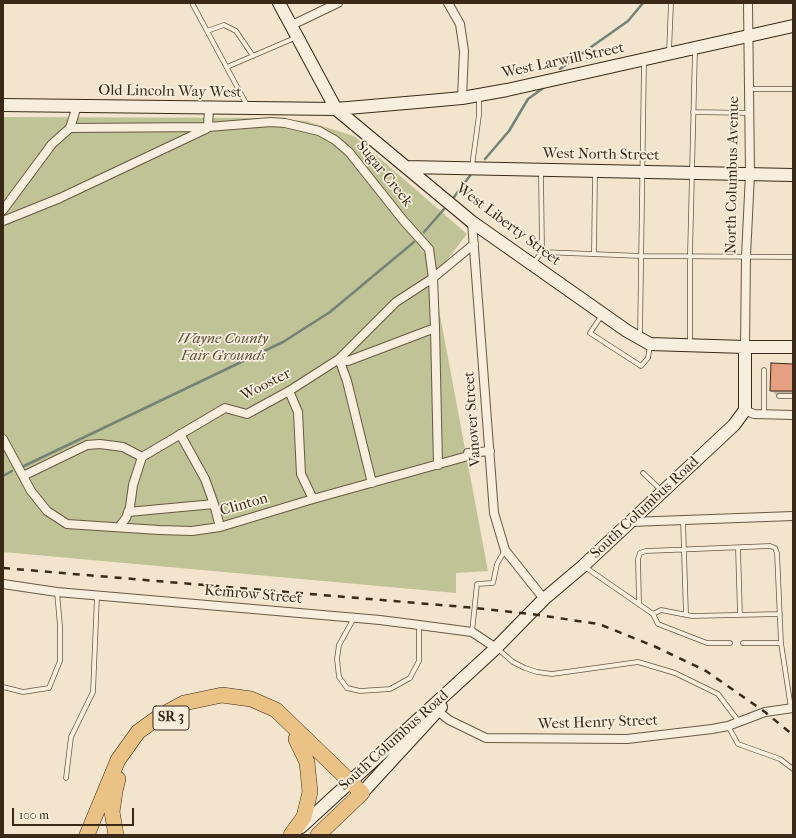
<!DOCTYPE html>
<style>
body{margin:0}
#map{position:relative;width:796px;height:838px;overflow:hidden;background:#f3e5cd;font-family:"IM FELL French Canon",serif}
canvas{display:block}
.frame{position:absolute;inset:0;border:4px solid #392916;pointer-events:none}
.scale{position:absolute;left:12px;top:808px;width:122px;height:18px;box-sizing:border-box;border:2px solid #392916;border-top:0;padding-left:5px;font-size:12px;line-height:14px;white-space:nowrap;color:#392916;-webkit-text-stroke:3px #f7eede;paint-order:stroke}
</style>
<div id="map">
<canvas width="796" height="838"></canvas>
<div class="frame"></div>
<div class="scale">100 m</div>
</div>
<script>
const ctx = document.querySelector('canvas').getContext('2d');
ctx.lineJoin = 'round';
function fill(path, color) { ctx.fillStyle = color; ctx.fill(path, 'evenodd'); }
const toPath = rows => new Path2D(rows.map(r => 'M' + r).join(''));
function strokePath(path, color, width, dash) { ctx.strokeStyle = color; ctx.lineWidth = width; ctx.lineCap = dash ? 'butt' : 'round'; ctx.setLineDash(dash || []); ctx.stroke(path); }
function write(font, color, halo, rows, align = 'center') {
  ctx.font = font + ' "IM FELL French Canon",serif'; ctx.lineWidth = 3.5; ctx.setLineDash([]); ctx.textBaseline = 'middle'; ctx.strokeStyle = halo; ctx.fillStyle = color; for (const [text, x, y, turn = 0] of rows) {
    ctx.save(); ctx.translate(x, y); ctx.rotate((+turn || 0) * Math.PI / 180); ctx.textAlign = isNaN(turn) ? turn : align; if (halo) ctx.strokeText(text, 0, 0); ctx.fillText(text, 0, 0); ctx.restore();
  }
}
fill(toPath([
 [3,117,269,118,306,121,354,136,467,234,433,278,488,571,456,573,456,593,3,552]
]), '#bfc395');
fill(toPath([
 [793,365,793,396,777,396,771,390]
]), '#0003');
strokePath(toPath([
 [560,69,628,21,643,3],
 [485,159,509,131,528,99,546,86],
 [454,197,472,173],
 [424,232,445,208],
 [24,466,283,342,330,312,414,242],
 [3,476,12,471]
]), '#748378', 2.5);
const building = toPath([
 [771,363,793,364,793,391,770,391,771,363]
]);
fill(building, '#e79f81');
strokePath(building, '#392916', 1);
const lane = toPath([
 [192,3,248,107],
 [207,31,224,25,236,31,253,56],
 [669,52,671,3],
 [227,67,297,37],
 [749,89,793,89],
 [693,112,749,113],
 [472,166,479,115,479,97],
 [542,252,641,256,793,257],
 [594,254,595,173],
 [534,262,542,252,541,172],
 [602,315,590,333,641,366,648,358,650,346],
 [640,335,644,61],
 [690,345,690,255,695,49],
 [779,396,793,396],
 [764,414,764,370],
 [643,473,661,490],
 [683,520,686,615],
 [738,548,740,615],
 [585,567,653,614,658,624,707,643,730,643],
 [639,603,638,559,640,553,646,551,770,546,775,548,777,553,781,643],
 [653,614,661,610,692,616,780,614],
 [354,618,339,645,337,659,339,677,347,688,360,691,390,689,410,678,419,661,419,625],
 [472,632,477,584,493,583,497,564,505,550],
 [743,643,781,643,791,708],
 [498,649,513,662,525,668,537,672,552,674,638,662,675,673,718,694,739,722],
 [3,687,23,692,49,688,60,661,60,626,57,592],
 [728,726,738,744,780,759,793,769],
 [66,778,71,737,93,692,97,596]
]);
const street = toPath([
 [448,3,460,24,464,51,462,98],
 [292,25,338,3],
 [208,127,209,108],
 [70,128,208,127,271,122,285,123,319,131,335,140,349,152,403,220,429,249,433,278,435,328,438,465],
 [3,210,52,144,70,128,77,106],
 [3,221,60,198,206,129],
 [472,222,494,513,505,550,544,599],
 [745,347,746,256,750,174,748,3],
 [339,359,347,381,372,483],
 [339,359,348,361,435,328],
 [289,391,298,412,301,474,313,499],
 [745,410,754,414,793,415],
 [180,434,205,479,214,504,220,527],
 [3,439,31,491,47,511,67,524,159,530,192,531,220,527,313,499,468,456,468,453,490,451],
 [142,457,225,408,247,414,289,391,339,359,396,302,433,278,474,244],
 [23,476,87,445,100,444,123,447,142,457],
 [128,512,214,504],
 [630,522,793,516],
 [119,527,126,518,130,507,133,485,142,457],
 [3,584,57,592,380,620,419,625,472,632,496,648],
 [434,708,449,720,486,738,627,739,712,729,728,726,765,712,793,708]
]);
const secondary = toPath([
 [279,3,336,109,472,222,627,331,650,344,745,347,793,347],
 [3,105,336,109,429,101,462,98,507,90,793,26],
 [407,167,793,175],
 [362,793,441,707],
 [301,827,496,648,544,599,583,566,734,425,745,410,745,347]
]);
const highway = toPath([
 [87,835,118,760,138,732,160,716,184,703,222,695,251,699,276,710,362,793,318,835],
 [116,835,112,812,115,791,118,779],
 [291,835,304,817,310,792,307,762,296,739]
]);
strokePath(lane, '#685844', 5.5);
strokePath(street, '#685844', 10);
strokePath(secondary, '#392916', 14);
strokePath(highway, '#392916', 16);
strokePath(lane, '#f7eede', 4);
strokePath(street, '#f7eede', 8);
strokePath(secondary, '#f7eede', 12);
strokePath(highway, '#eac286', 15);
strokePath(toPath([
 [3,568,476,608,531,614,599,624,656,647,706,671,765,712,793,735]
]), '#392916', 2.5, [7, 7]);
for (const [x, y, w] of [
 [171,718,36]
]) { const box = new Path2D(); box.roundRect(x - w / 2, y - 12, w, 24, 3); ctx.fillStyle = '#f7eede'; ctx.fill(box); strokePath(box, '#392916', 1); }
write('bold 14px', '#392916', null, [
 ["SR 3",171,718]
]);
write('15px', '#392916', '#f7eede', [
 ["West Larwill Street",563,61,-12],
 ["Old Lincoln Way West",170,92,1],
 ["West North Street",601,155,1],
 ["Sugar Creek",384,174,51],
 ["North Columbus Avenue",733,175,-89],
 ["West Liberty Street",508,225,37],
 ["Wooster",266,385,-27],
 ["Vanover Street",473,419,-94],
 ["Clinton",244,505,-16],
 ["South Columbus Road",645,508,-43],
 ["Kemrow Street",253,595,5],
 ["West Henry Street",598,723,-2],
 ["South Columbus Road",394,741,-42]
]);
write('italic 15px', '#5a5036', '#f7eede', [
 ["Wayne County",223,339],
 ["Fair Grounds",223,356]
]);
</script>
